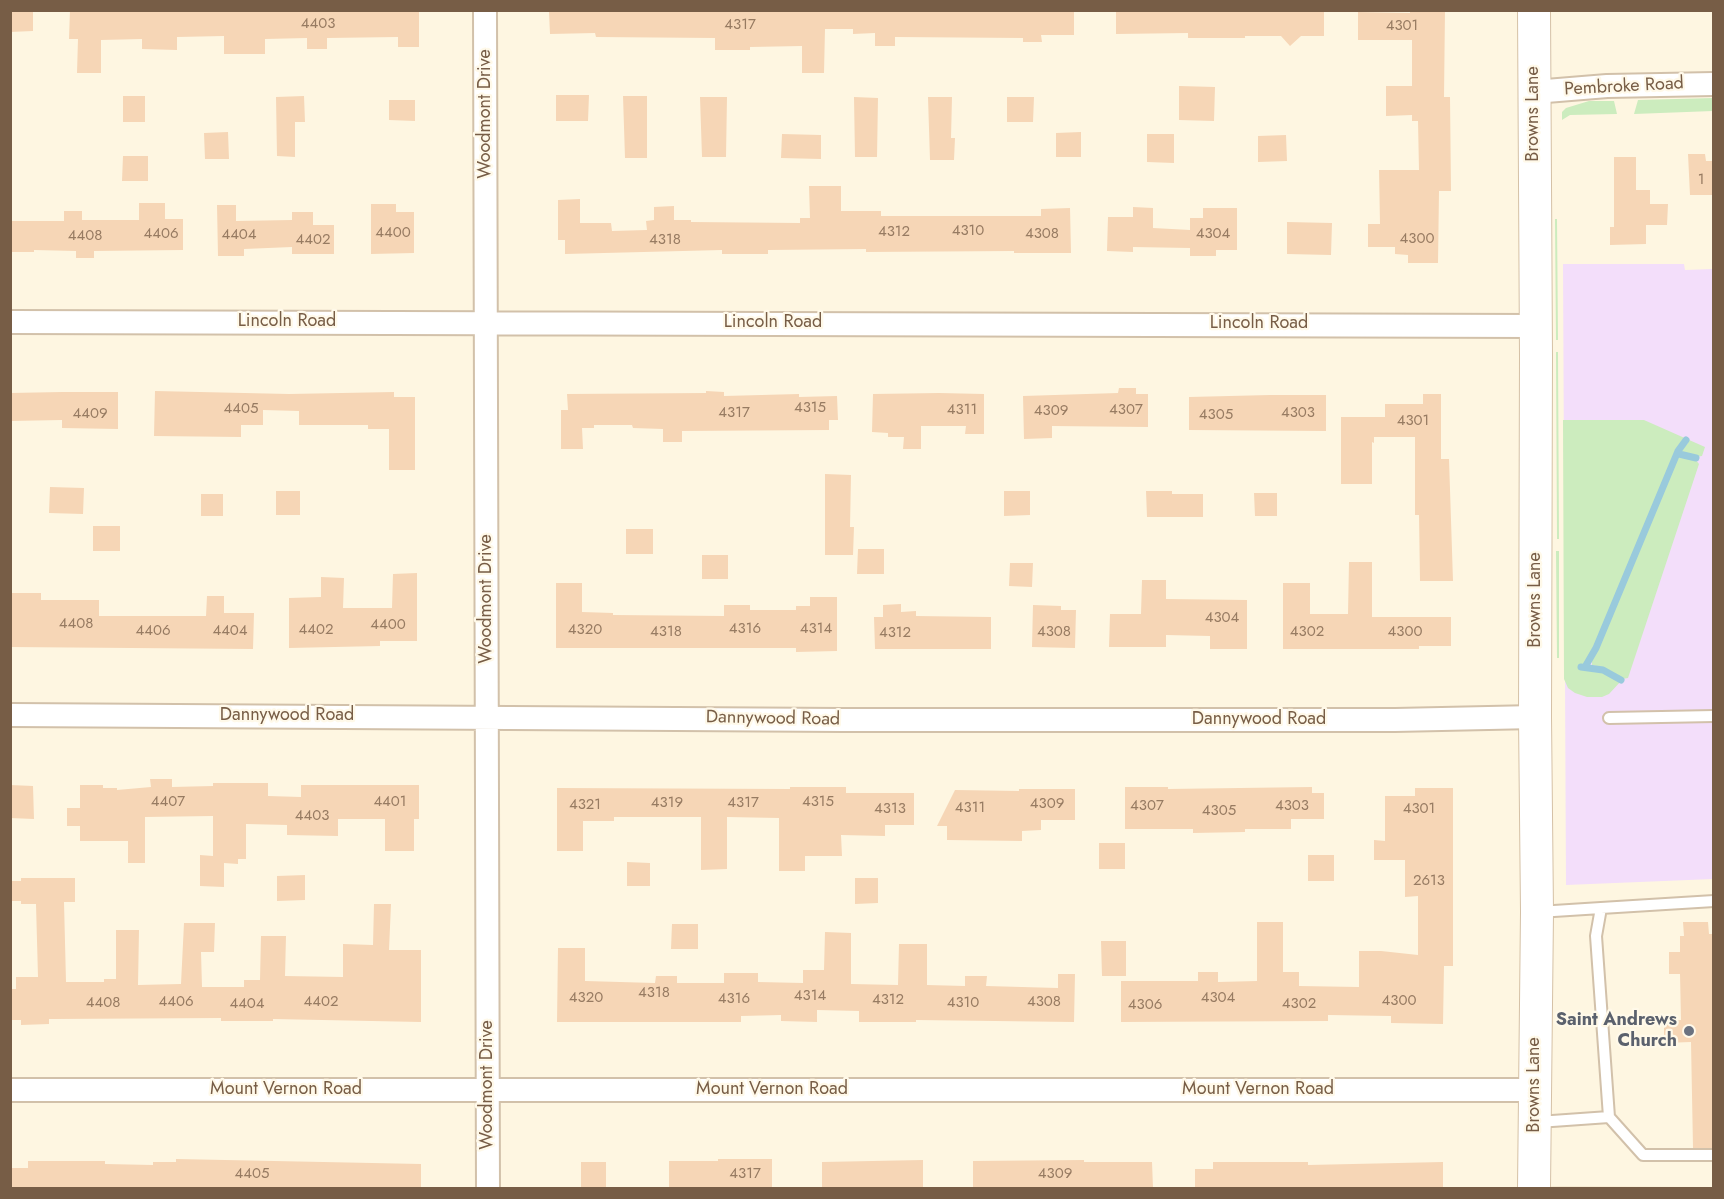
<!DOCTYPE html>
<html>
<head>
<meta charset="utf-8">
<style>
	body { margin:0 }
	#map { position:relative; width:1724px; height:1199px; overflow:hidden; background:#fef6e1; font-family:Jost,sans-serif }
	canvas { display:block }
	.frame { position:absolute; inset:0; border:12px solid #775d46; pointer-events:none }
</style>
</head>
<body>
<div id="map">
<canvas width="1724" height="1199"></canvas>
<div class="frame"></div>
</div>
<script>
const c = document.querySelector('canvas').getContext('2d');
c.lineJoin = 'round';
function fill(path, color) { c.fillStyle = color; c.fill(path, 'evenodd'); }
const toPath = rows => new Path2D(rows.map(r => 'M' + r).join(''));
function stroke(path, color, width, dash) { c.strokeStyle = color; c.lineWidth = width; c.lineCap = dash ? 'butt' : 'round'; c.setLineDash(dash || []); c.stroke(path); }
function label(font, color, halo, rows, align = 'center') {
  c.font = font + ' Jost,sans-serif'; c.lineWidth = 4.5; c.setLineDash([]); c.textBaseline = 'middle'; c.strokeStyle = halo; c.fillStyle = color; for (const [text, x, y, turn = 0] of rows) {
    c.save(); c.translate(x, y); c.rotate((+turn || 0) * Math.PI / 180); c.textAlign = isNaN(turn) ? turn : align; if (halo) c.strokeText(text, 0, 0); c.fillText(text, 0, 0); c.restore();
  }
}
fill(toPath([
	[1560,1186,1714,1187,1713,1188,1463,1188]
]), '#f6e9cf');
fill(toPath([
	[1563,264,1684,264,1685,270,1713,269,1713,879,1566,885]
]), '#f3defa');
fill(toPath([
	[1713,98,1713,111,1634,114,1638,100],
	[1589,101,1614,101,1617,114,1570,115,1562,120,1562,112,1566,108],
	[1555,219,1557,219,1558,340,1556,340],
	[1556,352,1558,352,1559,539,1557,539],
	[1563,420,1644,420,1705,447,1702,456,1695,457,1683,454,1680,451,1688,443,1686,439,1682,440,1596,642,1584,664,1580,666,1581,669,1601,671,1621,681,1609,694,1602,697,1587,697,1575,693,1568,688,1564,679],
	[1678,455,1695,459,1699,464,1629,675,1628,678,1622,679,1602,667,1592,665,1592,657,1599,645],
	[1556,551,1559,551,1559,658,1557,658]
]), '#ccecbe');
stroke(toPath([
	[1679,454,1696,458],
	[1581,667,1603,670,1621,680],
	[1585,667,1596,648,1678,451,1686,440]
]), '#99cadc', 7);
fill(toPath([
	[10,10,33,10,33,31,10,32],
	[70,10,419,10,419,47,398,47,398,37,327,38,327,49,307,49,307,38,265,39,265,54,224,54,224,36,177,37,177,50,142,49,142,39,101,40,101,73,77,73,78,39,69,39],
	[560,10,1074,10,1074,35,1041,35,1042,42,1023,42,1023,38,895,37,895,46,875,46,875,33,853,34,853,29,825,29,824,73,802,73,802,46,750,47,750,50,715,50,715,38,596,37,595,33,550,34,549,12,560,12],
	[1116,10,1324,10,1324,36,1301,36,1290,46,1281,36,1245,36,1245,38,1188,38,1188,33,1116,34],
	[1410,10,1445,10,1444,97,1450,97,1451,191,1439,191,1438,263,1408,263,1408,255,1395,254,1395,247,1368,247,1368,224,1380,224,1379,170,1419,170,1418,121,1412,121,1412,115,1386,116,1386,86,1412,86,1412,40,1358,40,1358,12,1410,13],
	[1179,86,1215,87,1214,121,1179,120],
	[556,95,589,95,588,121,556,121],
	[123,96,145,96,145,122,123,122],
	[304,96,305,122,295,122,295,157,277,156,276,97],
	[623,96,647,96,647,158,625,158],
	[700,97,727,97,726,157,702,157],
	[854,97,878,98,877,157,855,157],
	[928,97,952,97,951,138,955,138,954,160,930,160],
	[1007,97,1034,97,1033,122,1007,122],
	[389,100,415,100,415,121,389,120],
	[228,132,229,159,205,159,204,133],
	[1081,132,1081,157,1056,157,1056,133],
	[782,134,821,135,821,159,781,158],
	[1147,134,1174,134,1174,163,1147,162],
	[1286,135,1287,161,1258,162,1258,136],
	[1688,154,1705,154,1706,161,1713,161,1713,195,1690,195],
	[123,156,148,156,148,181,122,181],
	[1614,157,1636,157,1636,190,1650,190,1650,204,1668,204,1667,225,1646,225,1646,244,1610,245,1610,227,1614,227],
	[809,186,841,186,841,211,881,211,881,216,1041,216,1041,209,1070,208,1071,253,1014,253,1014,251,866,252,866,249,768,250,768,254,722,254,722,250,565,254,565,240,558,240,558,200,580,199,580,223,611,223,612,231,647,230,646,221,654,220,654,207,674,206,674,220,691,220,691,222,800,223,800,218,810,218],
	[139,203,165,203,165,219,183,219,183,250,94,251,94,258,76,258,76,251,34,250,34,252,10,252,10,221,64,221,64,211,82,211,82,220,139,220],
	[371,204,396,204,396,212,414,212,414,253,371,254],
	[217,205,236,205,236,221,292,220,292,212,313,212,313,225,334,225,334,254,292,254,292,247,244,249,244,256,218,256],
	[1133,207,1153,208,1153,228,1190,230,1190,218,1203,218,1203,208,1237,208,1237,250,1216,250,1216,256,1190,256,1190,248,1133,247,1133,252,1107,251,1108,217,1133,217],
	[1287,222,1332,223,1331,255,1287,254],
	[1119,388,1136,388,1136,394,1148,394,1148,427,1052,426,1052,438,1024,439,1023,396,1118,393],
	[155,391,289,394,394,392,394,397,415,397,415,470,389,470,389,429,368,429,368,425,299,425,299,411,263,410,263,425,241,425,241,437,154,436],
	[706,391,724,392,724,396,799,394,799,397,837,396,838,420,829,420,829,430,682,431,682,442,663,442,663,429,633,428,632,425,594,425,594,428,582,428,583,449,561,449,561,410,568,410,567,394,706,393],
	[62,392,118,392,118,429,62,428,62,420,10,421,10,393],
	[939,393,984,394,984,434,965,434,966,426,921,426,921,449,903,449,904,437,888,437,888,433,872,432,873,394],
	[1423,394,1441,394,1441,459,1449,459,1453,581,1420,581,1419,515,1415,515,1415,437,1374,437,1374,443,1372,442,1372,484,1341,484,1341,417,1385,417,1385,404,1423,404],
	[1270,395,1326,395,1326,431,1189,430,1189,397],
	[825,474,851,475,850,527,854,527,853,555,825,555],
	[50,487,84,488,83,514,49,513],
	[276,491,300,491,300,515,276,515],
	[1004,491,1030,491,1030,515,1004,516],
	[1146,491,1172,491,1172,494,1203,494,1203,517,1147,517],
	[1254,493,1277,493,1277,516,1255,516],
	[201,494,223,494,223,516,201,516],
	[93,526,120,526,120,551,93,551],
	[626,529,653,529,653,554,626,554],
	[858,549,884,549,884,574,857,574],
	[702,555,728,555,728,579,702,579],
	[1349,562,1372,562,1372,617,1451,617,1451,646,1419,646,1419,649,1283,649,1283,583,1310,583,1310,614,1348,614],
	[1010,563,1033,563,1032,587,1009,586],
	[417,573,417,641,380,641,380,646,289,648,289,598,321,597,321,577,344,578,343,608,392,608,393,574],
	[1142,580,1166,580,1166,599,1247,600,1247,649,1210,649,1210,636,1166,635,1166,647,1109,647,1110,614,1141,614],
	[556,583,582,583,582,612,613,613,613,615,724,616,724,605,750,605,750,610,796,610,796,606,810,606,810,597,837,597,837,651,796,652,796,648,556,648],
	[11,593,41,593,41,600,99,600,99,616,206,616,207,596,224,596,224,613,254,613,253,649,10,647],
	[901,604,901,612,916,611,916,616,991,617,991,649,875,649,874,617,883,617,883,605],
	[1033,605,1061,606,1061,610,1076,610,1075,648,1032,647],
	[150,779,172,779,172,787,213,786,213,783,268,783,268,796,301,797,301,785,419,785,419,819,414,819,414,851,385,851,385,819,338,819,338,836,287,835,287,825,246,824,246,859,238,859,238,864,224,863,224,887,200,886,200,855,213,856,213,816,145,817,145,863,128,863,128,841,80,841,80,826,67,826,67,808,80,808,80,785,103,785,103,788,117,788,117,790,151,787],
	[10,785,33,786,34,819,10,818],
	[790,787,846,787,846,793,914,793,914,825,885,825,885,836,841,835,842,856,805,856,805,871,779,871,779,818,727,817,727,869,701,870,701,817,614,817,614,821,583,821,583,851,557,851,557,788,790,789],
	[1125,787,1168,787,1168,789,1312,787,1312,793,1324,793,1324,819,1291,819,1291,829,1245,829,1245,832,1193,833,1193,829,1125,829],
	[1415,788,1453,788,1453,966,1444,966,1443,1024,1391,1023,1391,1016,1328,1015,1328,1021,1121,1022,1121,981,1198,981,1198,972,1218,972,1218,982,1257,981,1257,922,1283,922,1283,972,1299,972,1299,986,1359,987,1359,951,1381,951,1418,955,1418,896,1405,897,1405,860,1374,860,1374,840,1385,841,1385,796,1415,796],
	[1019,789,1075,789,1075,820,1041,820,1041,830,1022,831,1022,841,947,840,947,826,937,826,955,790,1019,791],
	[1099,843,1125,843,1125,869,1099,869],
	[1308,855,1334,855,1334,881,1308,881],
	[627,862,650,863,650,886,627,886],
	[305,875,305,900,277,901,277,876],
	[21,878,75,878,75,902,64,902,66,982,104,982,104,979,116,979,116,930,139,930,138,985,181,984,184,923,215,923,214,952,201,952,202,987,244,987,244,980,260,980,261,936,286,936,285,976,343,977,343,944,373,945,374,904,391,904,389,950,421,950,421,1022,273,1019,273,1021,221,1021,221,1018,52,1019,49,1019,49,1024,21,1025,21,1020,10,1020,10,989,16,989,16,977,38,977,36,904,21,904,21,901,10,901,10,881,21,881],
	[855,878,878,878,878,903,855,904],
	[1683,922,1708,922,1709,934,1713,934,1713,1148,1693,1148,1691,1042,1664,1043,1664,1021,1681,1020,1680,974,1669,974,1669,952,1680,952,1680,936,1684,936],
	[672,924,698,924,698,949,671,949],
	[825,932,851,933,851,984,898,985,899,944,927,944,927,985,965,986,965,976,987,976,986,986,1058,988,1058,974,1075,974,1074,1022,916,1020,916,1022,859,1022,859,1011,817,1010,817,1022,781,1021,781,1015,741,1016,741,1022,557,1022,558,948,585,948,585,981,655,983,656,976,677,976,677,983,724,983,724,973,758,973,758,982,803,983,803,970,824,970],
	[1101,941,1126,941,1126,976,1102,976],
	[176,1159,421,1164,421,1188,12,1188,12,1168,28,1168,28,1161,105,1161,105,1164,153,1165,153,1162,176,1162],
	[718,1159,772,1159,772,1188,669,1188,669,1161,718,1161],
	[923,1160,923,1188,822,1188,822,1162],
	[1084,1160,1084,1162,1152,1162,1153,1188,973,1188,973,1161],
	[581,1162,606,1162,606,1188,581,1188],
	[1213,1162,1308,1162,1308,1165,1443,1162,1443,1188,1195,1188,1195,1169,1213,1169]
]), '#f6d6b6');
const lane = toPath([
	[1609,718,1714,716],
	[1714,901,1601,908,1596,936,1609,1117,1643,1155,1714,1155],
	[1538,912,1601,908],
	[1538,1122,1609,1117]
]);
const street = toPath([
	[485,10,488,1188],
	[1534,92,1607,86,1714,84],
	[10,322,1536,326],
	[10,715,842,720,1395,720,1535,717],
	[10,1090,1534,1090]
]);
const secondary = toPath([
	[1534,1188,1537,912,1535,717,1536,356,1534,10]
]);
stroke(lane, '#d2c1aa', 14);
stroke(street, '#d2c1aa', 26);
stroke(secondary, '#d5c1a6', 34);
stroke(lane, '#fff', 10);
stroke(street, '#fff', 22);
stroke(secondary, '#fff', 32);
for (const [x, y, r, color] of [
	[1689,1031,6,"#6b7280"]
]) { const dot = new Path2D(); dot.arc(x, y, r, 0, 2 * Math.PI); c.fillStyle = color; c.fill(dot); stroke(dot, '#fff9e9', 2); }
label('15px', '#977b62', null, [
	["4403",318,24],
	["4317",740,25],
	["4301",1402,26],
	["1",1701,180],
	["4310",968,231],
	["4312",894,232],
	["4400",393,233],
	["4406",161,234],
	["4308",1042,234],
	["4304",1213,234],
	["4404",239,235],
	["4408",85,236],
	["4300",1417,239],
	["4402",313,240],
	["4318",665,240],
	["4315",810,408],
	["4405",241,409],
	["4311",962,410],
	["4307",1126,410],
	["4309",1051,411],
	["4317",734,413],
	["4303",1298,413],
	["4409",90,414],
	["4305",1216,415],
	["4301",1413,421],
	["4304",1222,618],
	["4408",76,624],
	["4400",388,625],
	["4316",745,629],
	["4314",816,629],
	["4402",316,630],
	["4320",585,630],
	["4406",153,631],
	["4404",230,631],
	["4318",666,632],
	["4308",1054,632],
	["4302",1307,632],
	["4300",1405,632],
	["4312",895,633],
	["4407",168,802],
	["4401",390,802],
	["4315",818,802],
	["4319",667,803],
	["4317",743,803],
	["4309",1047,804],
	["4321",585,805],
	["4307",1147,806],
	["4303",1292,806],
	["4311",970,808],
	["4313",890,809],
	["4301",1419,809],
	["4305",1219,811],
	["4403",312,816],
	["2613",1429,881],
	["4318",654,993],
	["4314",810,996],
	["4320",586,998],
	["4304",1218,998],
	["4316",734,999],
	["4312",888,1000],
	["4300",1399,1001],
	["4406",176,1002],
	["4402",321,1002],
	["4308",1044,1002],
	["4408",103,1003],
	["4310",963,1003],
	["4404",247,1004],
	["4302",1299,1004],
	["4306",1145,1005],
	["4405",252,1174],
	["4317",745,1174],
	["4309",1055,1174]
]);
label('18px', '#775d46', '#fff9e9', [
	["Pembroke Road",1624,87,-3],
	["Woodmont Drive",486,114,-90],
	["Browns Lane",1534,114,-90],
	["Lincoln Road",287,322],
	["Lincoln Road",773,323],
	["Lincoln Road",1259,324],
	["Woodmont Drive",487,599,-90],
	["Browns Lane",1536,600,-90],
	["Dannywood Road",287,716],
	["Dannywood Road",773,719,1],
	["Dannywood Road",1259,720],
	["Woodmont Drive",488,1085,-90],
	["Browns Lane",1535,1085,-90],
	["Mount Vernon Road",286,1090],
	["Mount Vernon Road",772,1090],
	["Mount Vernon Road",1258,1090]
]);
label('bold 18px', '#5b616d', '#fff9e9', [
	["Saint Andrews",1677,1021],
	["Church",1677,1042]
], 'right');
</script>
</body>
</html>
